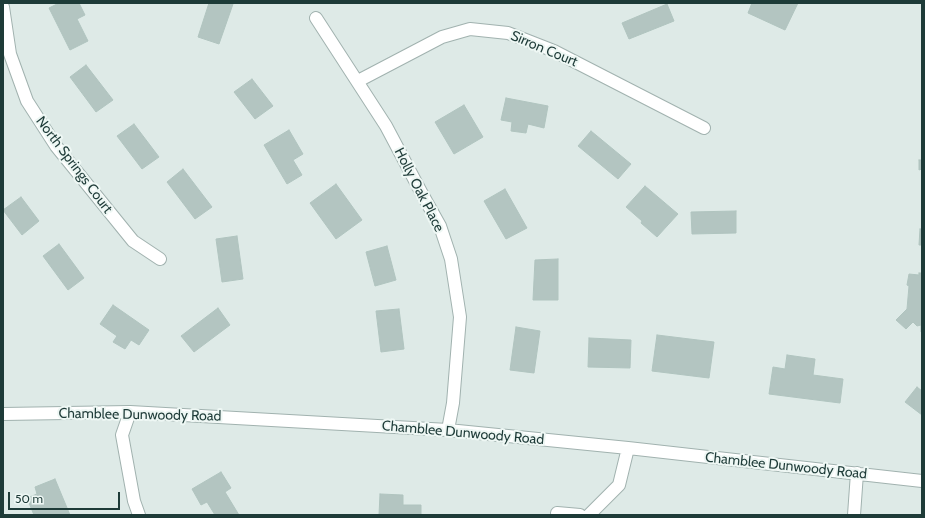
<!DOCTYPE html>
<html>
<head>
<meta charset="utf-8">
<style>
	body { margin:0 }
	#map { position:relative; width:925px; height:518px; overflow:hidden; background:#deeae7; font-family:Cabin,sans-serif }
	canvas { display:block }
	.frame { position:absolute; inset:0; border:4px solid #1e3b38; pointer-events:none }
	.scale { position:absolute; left:8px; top:492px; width:112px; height:18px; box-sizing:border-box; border:2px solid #1e3b38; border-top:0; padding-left:5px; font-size:12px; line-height:14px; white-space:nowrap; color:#1e3b38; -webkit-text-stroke:3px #eef7f4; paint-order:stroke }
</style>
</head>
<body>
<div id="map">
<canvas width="925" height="518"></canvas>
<div class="frame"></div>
<div class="scale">50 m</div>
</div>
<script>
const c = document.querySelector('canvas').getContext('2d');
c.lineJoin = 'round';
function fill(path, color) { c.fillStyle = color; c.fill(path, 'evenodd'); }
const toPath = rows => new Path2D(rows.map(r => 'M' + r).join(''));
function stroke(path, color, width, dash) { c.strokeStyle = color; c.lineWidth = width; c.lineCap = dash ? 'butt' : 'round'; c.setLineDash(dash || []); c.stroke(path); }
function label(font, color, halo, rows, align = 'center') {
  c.font = font + ' Cabin,sans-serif'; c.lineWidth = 4; c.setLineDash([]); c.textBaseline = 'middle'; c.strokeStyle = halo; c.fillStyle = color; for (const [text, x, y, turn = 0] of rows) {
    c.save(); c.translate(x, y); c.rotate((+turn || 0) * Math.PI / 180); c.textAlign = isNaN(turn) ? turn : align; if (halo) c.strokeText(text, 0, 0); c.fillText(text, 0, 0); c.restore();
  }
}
const building = toPath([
	[59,3,79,3,85,15,77,19,88,41,70,50,49,8,59,3],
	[209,3,230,3,233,4,219,44,198,37,209,3],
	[752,3,798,3,785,30,748,13,752,3],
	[667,4,674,21,629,39,622,23,667,4],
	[86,65,113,100,96,112,70,77,86,65],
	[252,79,273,106,255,119,234,92,252,79],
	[506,98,548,106,544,128,528,124,526,133,511,131,512,122,501,120,506,98],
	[464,105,483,137,454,154,435,122,464,105],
	[134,124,159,157,142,169,117,136,134,124],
	[289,130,303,154,293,160,302,175,287,184,264,145,289,130],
	[591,131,631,164,618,179,578,146,591,131],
	[919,160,922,160,922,169,919,170,919,160],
	[183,169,212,207,195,219,167,182,183,169],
	[336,184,362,220,336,239,310,203,336,184],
	[645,186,678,214,657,237,641,223,642,221,626,207,645,186],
	[505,189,527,228,506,239,484,201,505,189],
	[21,197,39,221,22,235,3,210,21,197],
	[736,211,736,233,692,234,691,212,736,211],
	[920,229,922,229,922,245,919,245,920,229],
	[237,236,243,279,222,282,216,239,237,236],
	[59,244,84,278,68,290,43,256,59,244],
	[387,246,396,280,375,286,366,252,387,246],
	[558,259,558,300,533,300,535,260,558,259],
	[919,273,922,273,922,332,921,332,921,325,917,326,913,322,906,329,896,320,907,309,909,286,907,285,909,274,919,275,919,273],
	[113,305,149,330,139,345,131,340,125,349,113,342,117,336,100,324,113,305],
	[218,308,230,325,194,352,181,336,218,308],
	[399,309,404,349,381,352,376,311,399,309],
	[516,327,540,331,534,373,510,370,516,327],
	[657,335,714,342,709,378,652,371,657,335],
	[589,338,631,340,630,368,588,367,589,338],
	[787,355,815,359,813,375,843,379,840,403,769,394,773,367,785,369,787,355],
	[917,387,922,391,922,415,905,402,917,387],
	[221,472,231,488,225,492,239,515,215,515,207,502,201,505,192,489,221,472],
	[55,479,70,515,34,515,27,498,37,494,35,487,55,479],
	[380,494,403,495,403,505,421,505,421,515,379,515,380,494]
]);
fill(building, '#b3c5c1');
stroke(building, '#b0c4bf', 1);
const minor = toPath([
	[3,7,10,54,27,101,56,146,133,241,160,259],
	[316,18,386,126,421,192,440,226,451,259,460,317,453,403,448,430],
	[358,81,442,37,470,29,508,33,554,51,704,128],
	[130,412,122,435,134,501,139,515],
	[3,414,130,412,448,430,628,448,922,481],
	[557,513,580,515],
	[589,515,619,485,628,448],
	[854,515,857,473]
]);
stroke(minor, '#a1b2af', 14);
stroke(minor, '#fff', 12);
label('14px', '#1e3b38', '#eef7f4', [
	["Sirron Court",544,49,23],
	["North Springs Court",74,165,53],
	["Holly Oak Place",419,190,63],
	["Chamblee Dunwoody Road",140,415,1],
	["Chamblee Dunwoody Road",463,433,5],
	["Chamblee Dunwoody Road",786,466,6]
]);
</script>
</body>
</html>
